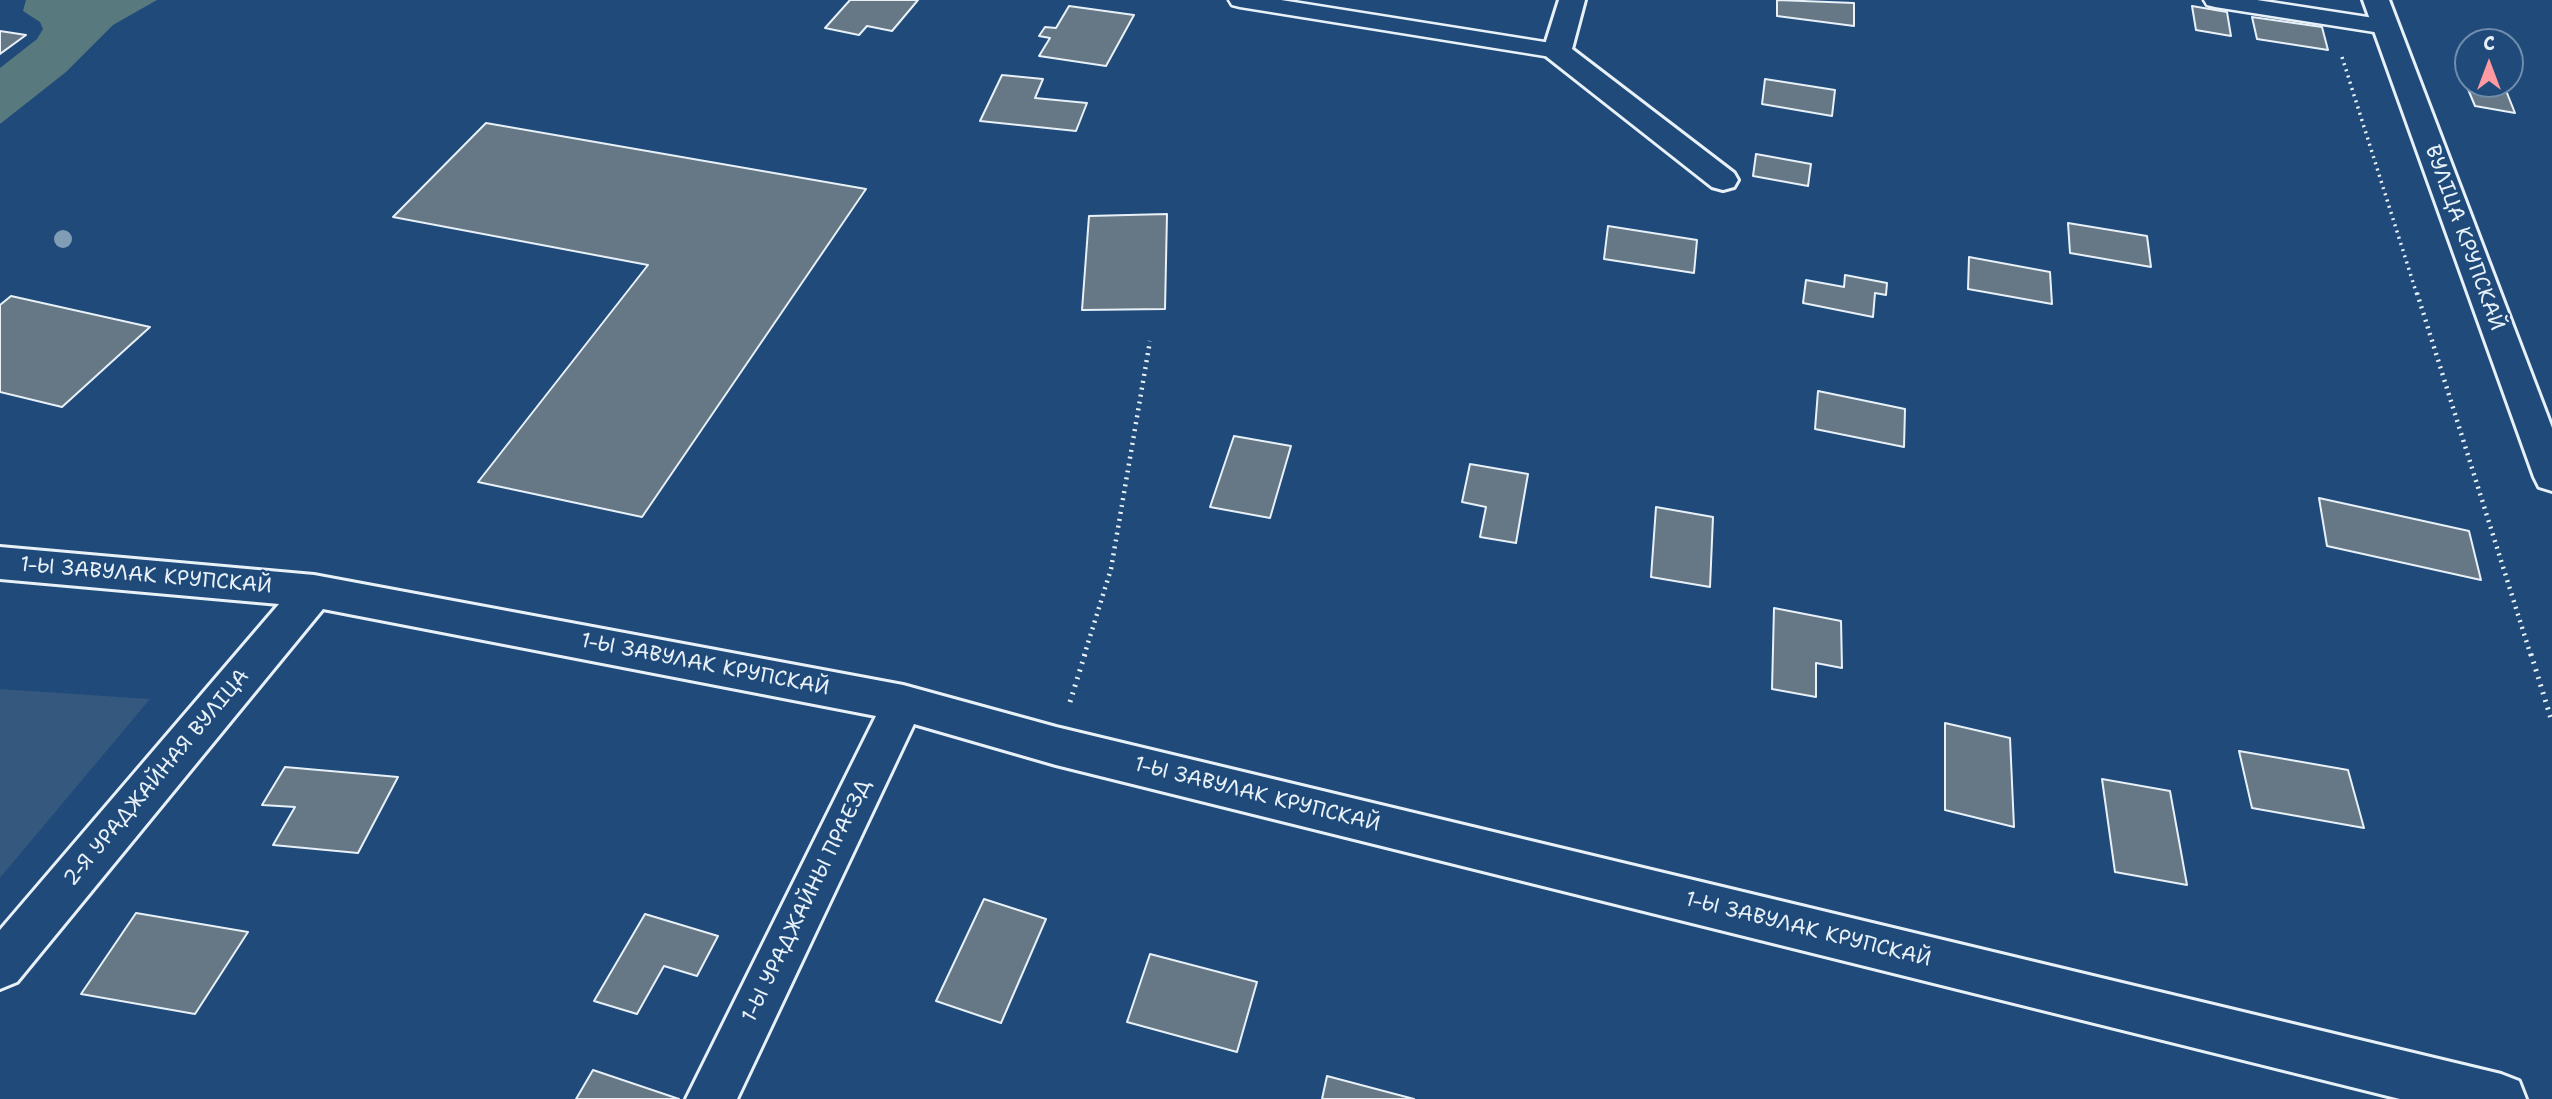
<!DOCTYPE html>
<html>
<head>
<meta charset="utf-8">
<style>
	body { margin:0 }
	#map { position:relative; width:2552px; height:1099px; overflow:hidden; background:#1f4a7a; font-family:"Shantell Sans",sans-serif }
	canvas { display:block }
	.north { position:absolute; left:2454px; top:28px; width:70px; height:70px; box-sizing:border-box; background:#1f4a7a; border:2px solid #6f8dac; border-radius:50%; rotate:0deg; font-size:19px; font-weight:700; line-height:28px; text-align:center; color:#e8f1f8 }
	.north::after { content:''; display:block; margin:auto; width:24px; height:32px; background:#ff9aa2; clip-path:polygon(50% 0,100% 100%,50% 72%,0 100%) }
</style>
</head>
<body>
<div id="map">
<canvas width="2552" height="1099"></canvas>
<div class="north">С</div>
</div>
<script>
const c = document.querySelector('canvas').getContext('2d');
c.lineJoin = 'round';
function fill(path, color) { c.fillStyle = color; c.fill(path, 'evenodd'); }
const toPath = rows => new Path2D(rows.map(r => 'M' + r).join(''));
function stroke(path, color, width, dash) { c.strokeStyle = color; c.lineWidth = width; c.lineCap = dash ? 'butt' : 'round'; c.setLineDash(dash || []); c.stroke(path); }
function label(font, color, halo, rows, align = 'center') {
  c.font = font + ' "Shantell Sans",sans-serif'; c.lineWidth = 5; c.setLineDash([]); c.textBaseline = 'middle'; c.strokeStyle = halo; c.fillStyle = color; for (const [text, x, y, turn = 0] of rows) {
    c.save(); c.translate(x, y); c.rotate((+turn || 0) * Math.PI / 180); c.textAlign = isNaN(turn) ? turn : align; if (halo) c.strokeText(text, 0, 0); c.fillText(text, 0, 0); c.restore();
  }
}
fill(toPath([
	[0,689,150,699,0,878]
]), '#34587e');
fill(toPath([
	[26,0,157,0,113,25,66,72,0,124,0,68,37,39,43,29,40,22,23,11]
]), '#58797e');
const building = toPath([
	[850,0,918,0,892,31,867,26,859,35,825,28,850,0],
	[1777,0,1854,3,1854,26,1777,16,1777,0],
	[1069,6,1134,15,1106,66,1039,56,1050,38,1039,36,1045,27,1056,28,1069,6],
	[2192,6,2227,12,2231,36,2196,30,2192,6],
	[2252,17,2322,27,2328,50,2257,39,2252,17],
	[0,31,26,35,0,54,0,31],
	[1002,75,1043,79,1035,98,1087,103,1076,131,980,121,1002,75],
	[1765,79,1835,90,1832,116,1762,104,1765,79],
	[2465,82,2505,88,2515,113,2475,106,2465,82],
	[486,123,866,189,642,517,478,482,648,265,393,217,486,123],
	[1756,154,1811,164,1808,186,1753,176,1756,154],
	[1167,214,1165,309,1082,310,1089,216,1167,214],
	[2068,223,2147,236,2151,267,2070,253,2068,223],
	[1608,226,1697,240,1694,273,1604,259,1608,226],
	[1969,257,2050,272,2052,304,1968,289,1969,257],
	[1845,275,1887,283,1886,295,1875,293,1873,317,1803,303,1806,280,1844,287,1845,275],
	[11,296,150,327,62,407,0,392,0,305,11,296],
	[1818,391,1905,409,1904,447,1815,429,1818,391],
	[1234,436,1291,446,1270,518,1210,507,1234,436],
	[1470,464,1528,474,1516,543,1480,537,1486,507,1462,502,1470,464],
	[2319,498,2469,531,2481,580,2327,546,2319,498],
	[1656,507,1713,517,1710,587,1651,577,1656,507],
	[1774,608,1841,621,1842,668,1816,663,1816,697,1772,689,1774,608],
	[1945,723,2010,738,2014,827,1945,810,1945,723],
	[2239,751,2348,770,2364,828,2252,808,2239,751],
	[285,767,398,777,358,853,273,845,295,807,262,805,285,767],
	[2102,779,2170,791,2187,885,2115,872,2102,779],
	[984,899,1046,919,1001,1023,936,1001,984,899],
	[136,913,248,932,195,1014,81,994,136,913],
	[645,914,718,936,697,976,664,966,637,1014,594,1001,645,914],
	[1150,954,1257,982,1237,1052,1127,1022,1150,954],
	[593,1070,679,1099,576,1099,593,1070],
	[1327,1076,1414,1099,1322,1099,1327,1076]
]);
fill(building, '#667786');
stroke(building, '#e8f1f8', 2);
const service = toPath([
	[1229,0,1281,0,1557,44,1565,46,1568,51,1565,56,1557,58,1240,7,1232,5,1229,0],
	[2204,0,2257,0,2387,20,2395,22,2398,27,2395,32,2387,34,2215,7,2207,5,2204,0]
]);
const minor = toPath([
	[1559,0,1585,0,1572,49,1734,173,1738,180,1734,187,1723,190,1712,187,1547,57,1543,51,1559,0],
	[0,547,314,575,903,685,1056,727,2501,1074,2519,1081,2526,1099,2400,1099,1056,765,914,724,737,1099,686,1099,876,716,323,609,17,982,0,989,0,930,279,604,0,579,0,547]
]);
const primary = toPath([
	[2363,0,2389,0,2552,428,2552,491,2539,487,2534,477,2363,0]
]);
stroke(service, '#e8f1f8', 5);
stroke(minor, '#e8f1f8', 6);
stroke(primary, '#e8f1f8', 6);
stroke(toPath([
	[2342,57,2417,295]
]), '#e8f1f8', 3.5, [2, 4.5]);
stroke(toPath([
	[2417,293,2531,656],
	[1084,656,1111,569,1150,341]
]), '#e8f1f8', 4.5, [2, 5]);
stroke(toPath([
	[2531,654,2552,722],
	[1070,702,1085,654]
]), '#e8f1f8', 5, [2, 6]);
fill(service, '#1f4a7a');
fill(minor, '#1f4a7a');
fill(primary, '#1f4a7a');
c.fillStyle = '#819cb5';
for (const [x, y] of [
	[63,239]
]) { c.beginPath(); c.arc(x, y, 9, 0, 2 * Math.PI); c.fill(); }
label('21px', '#e8f1f8', '#1f4a7a', [
	["ВУЛІЦА КРУПСКАЙ",2464,238,70],
	["1-Ы ЗАВУЛАК КРУПСКАЙ",146,576,5],
	["1-Ы ЗАВУЛАК КРУПСКАЙ",705,665,11],
	["2-Я УРАДЖАЙНАЯ ВУЛІЦА",157,778,-50],
	["1-Ы ЗАВУЛАК КРУПСКАЙ",1257,795,14],
	["1-Ы УРАДЖАЙНЫ ПРАЕЗД",807,901,-64],
	["1-Ы ЗАВУЛАК КРУПСКАЙ",1808,930,14]
]);
</script>
</body>
</html>
